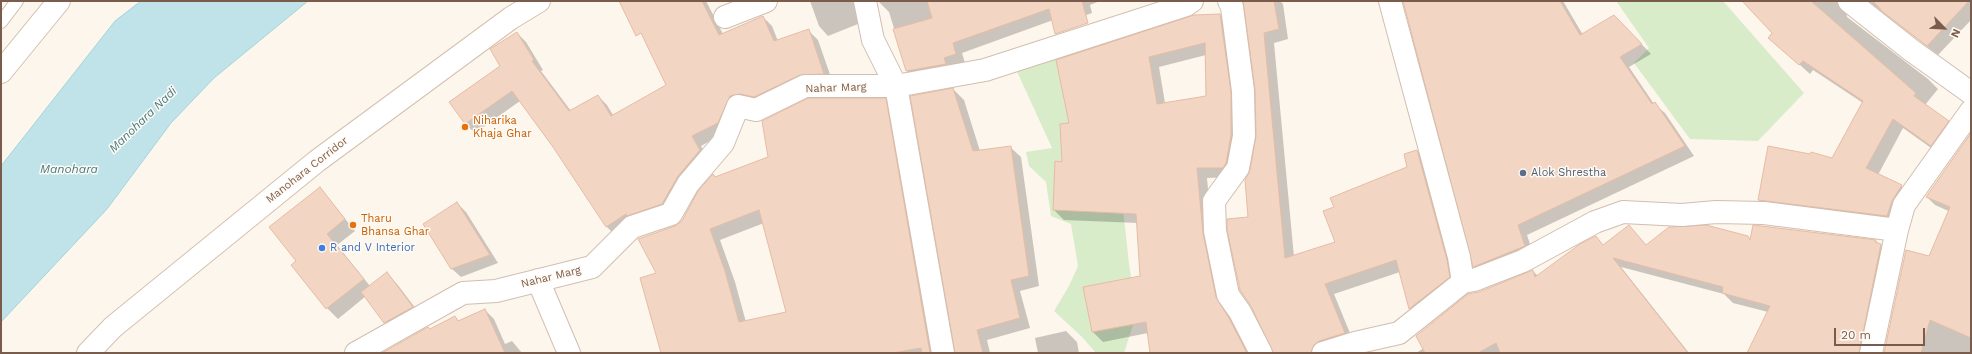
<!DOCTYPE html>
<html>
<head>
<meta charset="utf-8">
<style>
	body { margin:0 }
	#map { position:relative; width:1972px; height:354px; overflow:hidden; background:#fdf6ec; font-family:"Work Sans",sans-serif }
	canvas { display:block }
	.frame { position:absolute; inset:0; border:2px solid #7a5c4d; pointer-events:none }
	.north { position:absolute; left:1924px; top:8px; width:40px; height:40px; -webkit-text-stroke:3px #fffaf3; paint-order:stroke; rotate:114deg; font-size:11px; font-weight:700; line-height:16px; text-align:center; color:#7a5c4d }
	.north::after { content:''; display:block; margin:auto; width:14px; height:18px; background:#7a5c4d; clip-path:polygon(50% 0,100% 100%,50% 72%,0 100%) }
	.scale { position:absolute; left:1834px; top:328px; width:91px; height:18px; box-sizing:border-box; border:2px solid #7a5c4d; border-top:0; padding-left:5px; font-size:12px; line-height:14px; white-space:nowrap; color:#7a5c4d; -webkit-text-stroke:3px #fffaf3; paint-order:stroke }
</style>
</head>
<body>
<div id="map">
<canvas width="1972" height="354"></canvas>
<div class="frame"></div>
<div class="north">N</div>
<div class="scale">20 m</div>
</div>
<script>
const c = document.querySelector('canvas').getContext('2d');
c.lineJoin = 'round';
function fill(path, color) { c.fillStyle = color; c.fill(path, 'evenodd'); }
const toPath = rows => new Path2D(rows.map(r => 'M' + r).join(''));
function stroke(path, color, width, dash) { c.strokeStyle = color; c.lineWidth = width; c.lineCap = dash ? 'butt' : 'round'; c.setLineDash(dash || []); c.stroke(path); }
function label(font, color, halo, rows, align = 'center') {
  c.font = font + ' "Work Sans",sans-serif'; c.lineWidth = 3; c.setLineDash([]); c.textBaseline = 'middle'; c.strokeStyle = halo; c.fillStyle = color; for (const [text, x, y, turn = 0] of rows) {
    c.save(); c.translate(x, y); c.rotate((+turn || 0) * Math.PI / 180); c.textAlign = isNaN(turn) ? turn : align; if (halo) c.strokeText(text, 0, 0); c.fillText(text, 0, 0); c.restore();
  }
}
fill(toPath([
	[1616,1,1723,1,1804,93,1758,141,1690,139,1634,63,1649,48],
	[1105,39,1122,167,1121,190,1129,264,1137,313,1124,353,1096,353,1082,337,1054,311,1069,286,1078,266,1071,224,1051,216,1046,182,1029,166,1026,152,1052,148,1014,65]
]), '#d8ecc9');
const water = toPath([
	[141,1,308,1,214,78,171,123,107,209,1,322,1,166,115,21,141,1]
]);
fill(water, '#bfe3e8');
stroke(water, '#a5d3da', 1);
fill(toPath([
	[660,1,706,1,723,34,763,17,772,26,778,41,808,30,818,40,833,83,750,103,727,132,701,146,709,160,672,213,616,236,607,227,554,147,520,101,475,133,465,124,501,66,517,33,526,42,543,70,541,71,571,111,598,96,607,105,613,115,668,85],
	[810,1,866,1,863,22,828,36,819,26],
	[878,1,1100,1,1090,5,1092,13,1061,24,1056,19,962,53,965,63,916,80,907,71,889,12],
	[1244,1,1280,1,1283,4,1288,39,1274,43,1294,257,1337,242,1335,208,1408,168,1417,151,1427,161,1457,271,1420,319,1410,309,1400,272,1334,294,1354,343,1326,353,1274,353,1249,218,1251,171,1257,136,1256,89],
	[1404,1,1563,1,1583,35,1624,26,1651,54,1629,67,1654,104,1665,113,1694,156,1527,235,1534,256,1484,276,1474,266],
	[1743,1,1852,1,1846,9,1847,17,1928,79,1938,89,1925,105,1948,121,1958,131,1941,155,1903,128,1878,175,1901,186,1911,196,1897,226,1769,210,1759,200,1833,159,1863,103,1813,70,1810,74,1780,47,1773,33],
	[1868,1,1971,1,1971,20,1938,55],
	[1220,15,1230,26,1240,103,1233,177,1207,178,1213,244,1239,330,1252,353,1151,353,1148,333,1103,342,1093,332,1141,277,1138,223,1064,220,1054,210,1070,124,1057,61],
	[1206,55,1207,97,1165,103,1159,67],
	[953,89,964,100,980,151,1010,147,1021,157,1039,286,1020,291,1030,328,987,340,990,353,956,353],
	[885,100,896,110,938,353,683,353,657,274,675,227,682,221,716,178,769,157],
	[764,223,787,313,746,322,735,282,720,240],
	[1971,133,1971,221,1935,205,1927,197],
	[320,188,355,231,337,245,370,286,387,274,397,284,423,318,396,333,385,322,366,296,338,319,327,308,297,261],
	[457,203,466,212,498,263,461,277,452,269],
	[1629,226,1647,246,1751,241,1754,226,1876,241,1891,255,1870,353,1748,353,1768,312,1733,303,1724,294,1621,267,1689,353,1416,353,1424,348,1479,293,1533,271,1538,276,1595,237,1604,246],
	[1971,229,1971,353,1885,353,1930,258],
	[485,310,494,319,505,344,512,341,522,353,397,353,430,330,455,317,459,321],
	[1066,331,1077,342,1079,353,1038,353,1035,338]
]), '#0003');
const building = toPath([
	[619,1,702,1,719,35,763,16,774,41,809,29,824,74,800,75,754,97,740,94,730,96,718,123,692,136,700,150,678,176,662,204,627,216,626,214,606,227,553,147,512,91,465,124,449,102,500,66,490,49,517,32,534,60,532,61,569,111,598,95,611,116,666,85,641,33,636,36,619,1],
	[927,1,1082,1,1088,23,1055,34,1049,9,953,43,956,54,944,58,946,64,906,71,893,29,932,18,927,1],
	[1243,1,1274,1,1279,29,1264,33,1285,258,1335,242,1323,211,1334,207,1330,198,1407,167,1404,154,1417,150,1447,260,1450,277,1409,309,1396,260,1325,284,1345,333,1319,341,1314,345,1311,353,1273,353,1251,306,1240,290,1227,230,1227,219,1248,217,1245,180,1250,170,1256,136,1255,89,1243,1],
	[1403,1,1560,1,1580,35,1614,15,1642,44,1620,57,1652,104,1655,102,1685,146,1518,225,1525,246,1473,267,1403,1],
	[1742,1,1811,1,1916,93,1914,96,1949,121,1931,146,1893,119,1866,168,1902,185,1892,201,1887,216,1758,200,1768,146,1810,154,1811,152,1832,158,1863,101,1803,61,1799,65,1768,38,1772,33,1742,1],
	[1873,1,1969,1,1927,46,1883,12,1873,1],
	[1220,14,1231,92,1231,135,1226,163,1223,168,1197,168,1203,233,1216,297,1229,318,1247,353,1150,353,1146,322,1092,332,1083,287,1140,276,1136,214,1053,210,1055,161,1062,162,1060,124,1069,123,1056,60,1194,15,1220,14],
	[1205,43,1206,96,1157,104,1149,57,1205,43],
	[953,88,973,151,1011,146,1029,276,1011,280,1020,318,977,330,983,353,955,353,910,96,953,88],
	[808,98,886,98,930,353,922,353,921,348,893,353,661,353,640,278,656,273,638,239,675,226,682,221,698,191,713,174,715,177,768,157,762,121,808,98],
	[759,210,786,312,739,322,725,271,710,229,759,210],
	[1971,133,1971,338,1930,320,1921,353,1884,353,1906,250,1929,256,1950,207,1926,197,1971,133],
	[320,187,345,219,327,234,364,279,326,309,291,265,296,261,269,227,320,187],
	[457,202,490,255,451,269,423,224,457,202],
	[1629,225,1646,245,1669,227,1706,225,1748,236,1750,240,1753,225,1876,240,1875,242,1881,244,1859,353,1747,353,1770,306,1722,293,1723,287,1613,258,1688,353,1500,353,1496,343,1478,353,1425,353,1416,336,1468,294,1479,292,1533,270,1535,277,1580,244,1596,236,1603,245,1629,225],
	[387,272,413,307,384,323,361,292,387,272],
	[485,309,505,353,382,353,428,327,430,329,455,316,458,321,485,309]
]);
fill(building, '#f3d5c3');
stroke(building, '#e6bba3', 1);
const lane = toPath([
	[1,22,17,1]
]);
const street = toPath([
	[865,1,873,40,896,86,943,353],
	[1229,1,1232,7,1243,91,1244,136,1238,168,1214,201,1215,231,1228,295,1240,312,1261,353],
	[1390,1,1459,257,1463,282],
	[1849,1,1911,50,1971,93],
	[725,17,766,1],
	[538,280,569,353],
	[356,353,463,293,496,291,592,267,632,227,671,214,688,184,723,143,738,106,756,110,805,86,896,86,985,70,1186,5,1192,1],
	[1323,353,1355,343,1399,333,1463,282,1474,280,1523,261,1595,222,1623,212,1682,215,1716,212,1764,213,1897,230],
	[1871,353,1897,230,1904,205,1971,111]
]);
const secondary = toPath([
	[1,72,59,1],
	[88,353,113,327,317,161,511,18,539,1]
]);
stroke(lane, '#d1beb0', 14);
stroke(street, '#d1beb0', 24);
stroke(secondary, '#d6c0b0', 24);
stroke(lane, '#fff', 12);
stroke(street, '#fff', 22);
stroke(secondary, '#fff', 22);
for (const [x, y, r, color] of [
	[465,127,4,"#e8710a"],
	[1523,173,4,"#5c6f8a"],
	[353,225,4,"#e8710a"],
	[322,248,4,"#3f7fe0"]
]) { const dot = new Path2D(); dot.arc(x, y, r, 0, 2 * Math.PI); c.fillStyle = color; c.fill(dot); stroke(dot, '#fffaf3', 1.5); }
label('11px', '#7a5c4d', '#fffaf3', [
	["Nahar Marg",836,88,-2],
	["Manohara Corridor",307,170,-38],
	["Nahar Marg",551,277,-14]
]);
label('11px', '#c56008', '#fffaf3', [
	["Niharika",473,121],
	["Khaja Ghar",473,134],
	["Tharu",361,219],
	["Bhansa Ghar",361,232]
], 'left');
label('11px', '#4e5e75', '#fffaf3', [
	["Alok Shrestha",1531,173]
], 'left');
label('11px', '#366cbe', '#fffaf3', [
	["R and V Interior",330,248]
], 'left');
label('italic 12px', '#437c86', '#fffaf3', [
	["Manohara Nadi",143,120,-44],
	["Manohara",69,169]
]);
</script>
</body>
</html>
